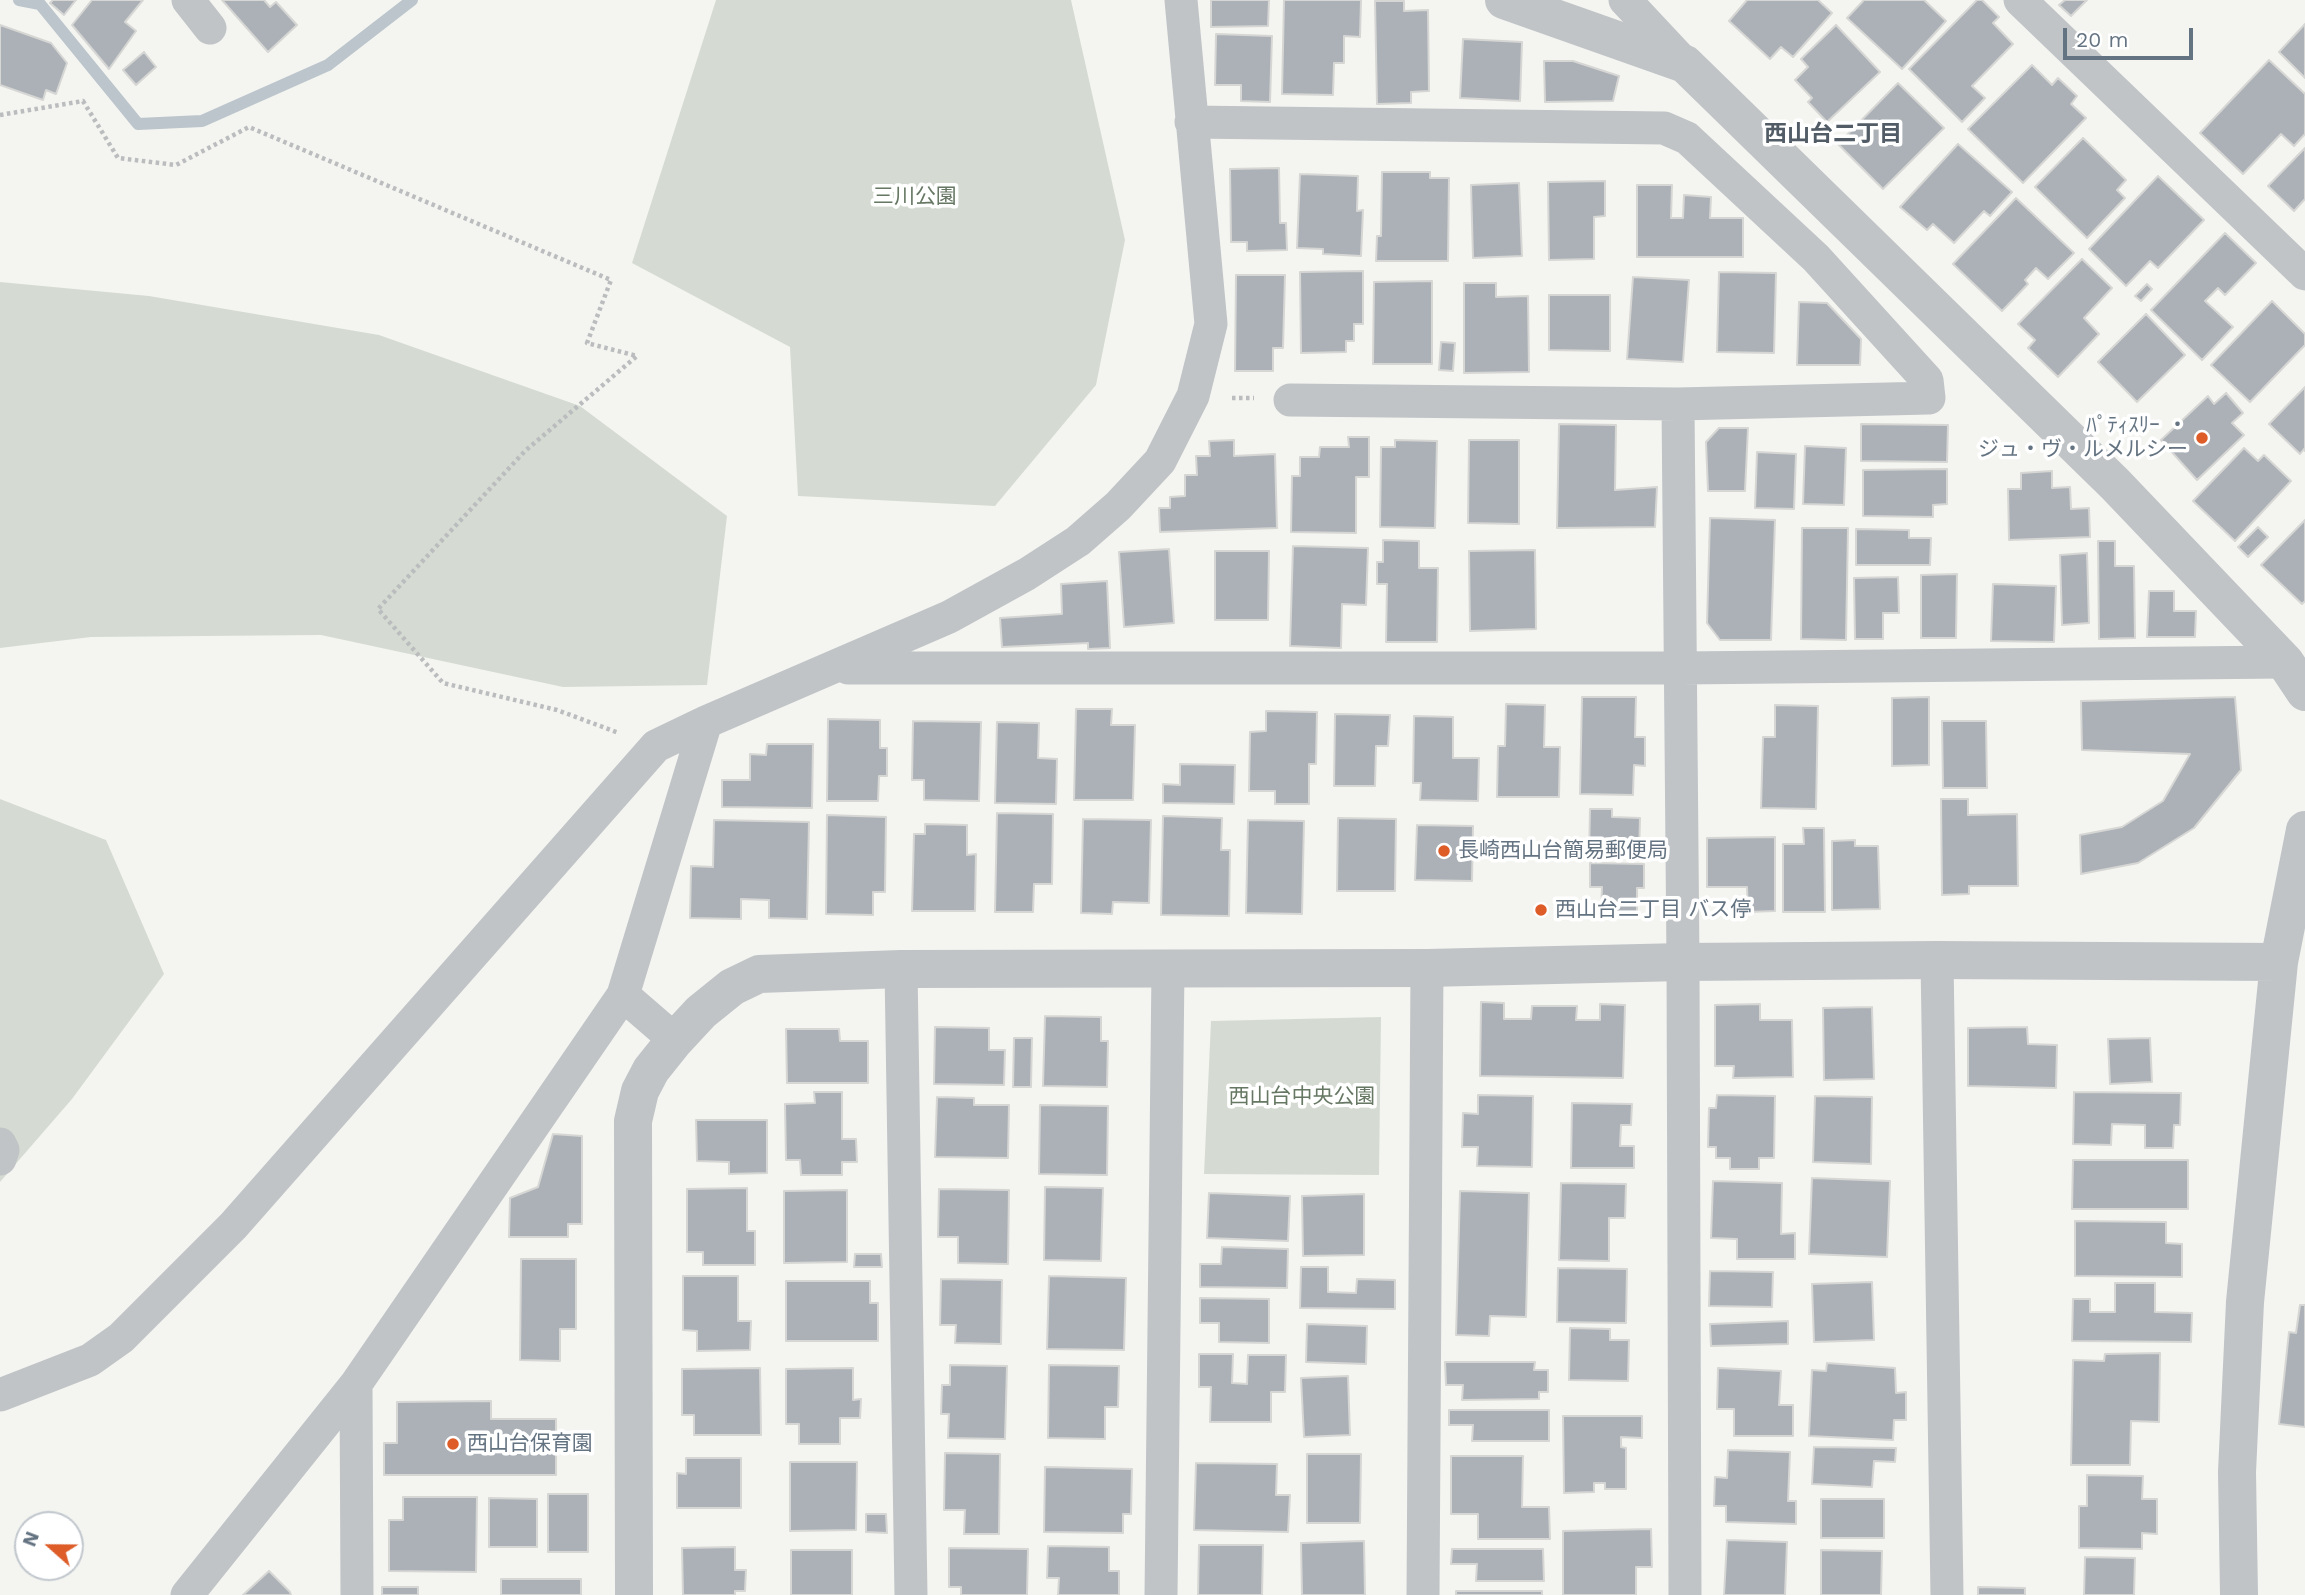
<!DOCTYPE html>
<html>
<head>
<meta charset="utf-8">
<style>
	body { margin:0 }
	#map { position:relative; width:2305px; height:1595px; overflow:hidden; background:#f4f5f1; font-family:"Work Sans",sans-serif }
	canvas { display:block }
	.north { position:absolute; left:14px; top:1511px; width:70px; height:70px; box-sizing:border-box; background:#fff; border:2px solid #c1c7cd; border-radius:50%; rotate:291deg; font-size:19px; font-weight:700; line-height:28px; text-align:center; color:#647381 }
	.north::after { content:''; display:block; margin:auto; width:24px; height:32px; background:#dd5c28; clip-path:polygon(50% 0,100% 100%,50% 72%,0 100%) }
	.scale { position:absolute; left:2063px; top:28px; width:130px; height:32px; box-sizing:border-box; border:4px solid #647381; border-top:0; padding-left:9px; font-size:21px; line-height:24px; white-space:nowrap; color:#647381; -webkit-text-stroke:5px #fff; paint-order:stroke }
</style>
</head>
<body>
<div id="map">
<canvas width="2305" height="1595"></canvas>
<div class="north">N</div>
<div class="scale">20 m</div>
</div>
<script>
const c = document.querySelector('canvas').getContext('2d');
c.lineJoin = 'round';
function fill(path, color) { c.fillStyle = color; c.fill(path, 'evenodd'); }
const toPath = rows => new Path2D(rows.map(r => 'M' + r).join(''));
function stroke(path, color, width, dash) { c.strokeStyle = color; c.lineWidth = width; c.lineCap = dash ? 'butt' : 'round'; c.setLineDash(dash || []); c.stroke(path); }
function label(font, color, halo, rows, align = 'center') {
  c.font = font + ' "Work Sans","Noto Sans JP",sans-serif'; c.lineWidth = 7; c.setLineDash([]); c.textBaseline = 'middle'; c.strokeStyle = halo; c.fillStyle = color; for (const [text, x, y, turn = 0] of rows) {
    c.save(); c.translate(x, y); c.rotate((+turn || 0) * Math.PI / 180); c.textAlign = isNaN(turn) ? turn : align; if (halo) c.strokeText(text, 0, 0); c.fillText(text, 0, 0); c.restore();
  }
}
fill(toPath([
	[716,0,1071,0,1125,240,1096,385,995,506,798,496,790,347,632,263],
	[0,282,149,296,379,335,580,406,727,516,707,685,563,687,321,635,91,637,0,648],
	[0,799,106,840,164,974,72,1099,0,1182],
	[1381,1017,1379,1175,1204,1174,1211,1021]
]), '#d5dbd2');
stroke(toPath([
	[19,0,40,4,138,124,202,121,328,65,412,0]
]), '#bbc5cb', 12);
const building = toPath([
	[53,0,76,0,64,15,50,3,53,0],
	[92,0,143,0,125,22,136,31,109,69,72,25,92,0],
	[222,0,264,0,270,7,276,2,297,25,268,52,222,0],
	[1211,0,1269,0,1268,26,1211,27,1211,0],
	[1284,0,1361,0,1360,37,1344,36,1344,63,1334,63,1333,95,1282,94,1284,0],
	[1747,0,1818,0,1832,13,1793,57,1781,47,1770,59,1729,21,1747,0],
	[1864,0,1924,0,1946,21,1902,69,1847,18,1864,0],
	[1977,0,1982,0,1999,17,1993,23,2013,44,1972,86,1985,98,1962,122,1909,69,1977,0],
	[2065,0,2087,0,2071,16,2059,5,2065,0],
	[1375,1,1404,1,1404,11,1428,10,1429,91,1411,92,1411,103,1377,104,1375,1],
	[2305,24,2305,78,2279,52,2305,24],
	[0,25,51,43,67,63,56,94,46,90,43,100,0,85,0,25],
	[1836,25,1880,72,1827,122,1808,102,1812,98,1795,80,1808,67,1801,59,1836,25],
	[1216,34,1272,36,1270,102,1241,101,1241,85,1215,85,1216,34],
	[1463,39,1522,42,1520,101,1460,98,1463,39],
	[144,52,156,67,136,85,123,70,144,52],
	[2269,60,2305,94,2305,134,2294,146,2281,134,2243,174,2200,133,2269,60],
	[1544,61,1573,61,1619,76,1613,101,1545,102,1544,61],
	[2032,65,2052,85,2058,78,2077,96,2071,104,2086,118,2023,183,1968,129,2032,65],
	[1898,83,1944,128,1883,189,1838,144,1898,83],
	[2083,138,2126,180,2117,190,2125,198,2087,238,2035,187,2083,138],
	[1958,144,2012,192,1990,216,1984,211,1954,243,1933,224,1927,230,1900,207,1958,144],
	[2305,148,2305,199,2294,211,2268,186,2305,148],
	[1279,168,1280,223,1286,223,1287,250,1247,251,1247,242,1231,242,1230,169,1279,168],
	[1382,172,1430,172,1430,178,1449,178,1448,261,1376,261,1377,236,1381,236,1382,172],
	[1300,174,1358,176,1357,211,1363,210,1361,256,1323,254,1323,249,1297,248,1300,174],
	[2158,176,2204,220,2158,268,2150,261,2126,286,2089,249,2158,176],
	[1605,181,1605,216,1594,217,1594,259,1549,260,1548,182,1605,181],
	[1519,183,1522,256,1473,258,1471,185,1519,183],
	[1637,185,1672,185,1671,218,1683,218,1684,195,1711,197,1710,218,1743,218,1743,257,1637,257,1637,185],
	[2016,198,2074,253,2048,279,2036,268,2025,280,2028,284,2002,311,1953,264,2016,198],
	[2225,233,2256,263,2225,295,2218,288,2205,301,2233,327,2202,360,2151,310,2225,233],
	[2082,259,2112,288,2084,318,2099,334,2058,377,2028,348,2035,340,2018,324,2082,259],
	[1363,271,1363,324,1354,324,1354,341,1346,341,1346,352,1301,353,1300,272,1363,271],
	[1719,272,1776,273,1774,353,1717,352,1719,272],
	[1236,275,1285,275,1283,348,1273,348,1273,371,1235,371,1236,275],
	[1633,277,1689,280,1683,362,1627,359,1633,277],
	[1432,281,1432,364,1373,364,1374,282,1432,281],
	[1464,283,1496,283,1496,297,1528,296,1529,372,1464,373,1464,283],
	[2147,284,2152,289,2141,301,2135,296,2147,284],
	[1549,295,1610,295,1610,351,1549,350,1549,295],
	[2272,301,2305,334,2305,345,2250,402,2211,365,2272,301],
	[1799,302,1827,303,1861,339,1860,365,1797,365,1799,302],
	[2146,314,2185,355,2137,402,2098,362,2146,314],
	[1441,342,1455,343,1453,371,1439,370,1441,342],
	[2305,387,2305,451,2304,449,2300,454,2269,424,2305,387],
	[2226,393,2243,413,2232,423,2244,435,2197,480,2161,440,2208,396,2214,404,2226,393],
	[1559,424,1616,425,1615,490,1657,487,1655,527,1557,528,1559,424],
	[1861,424,1948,425,1947,462,1861,461,1861,424],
	[1719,428,1748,428,1745,491,1708,491,1706,442,1719,428],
	[1348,437,1369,437,1369,477,1356,477,1356,533,1291,532,1292,476,1300,476,1300,457,1319,457,1320,447,1349,447,1348,437],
	[1234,440,1234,456,1275,454,1277,528,1160,532,1159,508,1170,508,1170,497,1185,496,1185,475,1197,475,1196,456,1210,456,1209,441,1234,440],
	[1395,440,1437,441,1435,528,1380,527,1381,447,1395,447,1395,440],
	[1469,440,1519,440,1519,524,1468,523,1469,440],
	[1805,446,1846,448,1844,505,1803,504,1805,446],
	[2244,448,2258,461,2264,455,2291,481,2235,541,2193,501,2244,448],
	[1757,452,1796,454,1794,509,1755,508,1757,452],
	[1947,469,1947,504,1933,505,1933,517,1863,516,1863,470,1947,469],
	[2052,471,2052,488,2070,487,2071,509,2089,508,2090,537,2009,540,2008,489,2021,489,2021,473,2052,471],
	[1710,518,1775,520,1771,640,1720,640,1707,623,1710,518],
	[2305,520,2305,601,2302,604,2261,565,2305,520],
	[2258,527,2268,537,2248,557,2238,547,2258,527],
	[1802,528,1848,528,1846,640,1801,639,1802,528],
	[1856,529,1909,530,1909,538,1931,538,1930,565,1856,565,1856,529],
	[1383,540,1419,541,1419,568,1438,568,1437,642,1386,642,1387,584,1377,584,1377,562,1383,562,1383,540],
	[2098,541,2115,541,2115,566,2134,566,2135,638,2099,639,2098,541],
	[1293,546,1368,548,1366,605,1342,604,1341,648,1290,646,1293,546],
	[1169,549,1174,623,1124,627,1119,552,1169,549],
	[1535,550,1536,629,1470,631,1469,551,1535,550],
	[1215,551,1269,551,1268,620,1215,620,1215,551],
	[2087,553,2089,623,2062,625,2060,555,2087,553],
	[1957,574,1956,638,1921,638,1921,575,1957,574],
	[1898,577,1899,613,1883,613,1883,639,1855,639,1854,578,1898,577],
	[1107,581,1110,648,1088,649,1088,643,1002,647,1000,618,1062,614,1061,584,1107,581],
	[1993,584,2056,586,2054,642,1991,641,1993,584],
	[2149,591,2174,591,2174,611,2196,611,2195,637,2147,637,2149,591],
	[1582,697,1636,697,1635,737,1645,737,1645,766,1634,765,1633,795,1580,794,1582,697],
	[1929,697,1929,765,1892,766,1892,698,1929,697],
	[2235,697,2241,770,2194,828,2138,863,2081,874,2080,835,2122,827,2163,801,2190,754,2082,750,2081,701,2235,697],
	[1506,704,1545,705,1544,747,1560,747,1559,797,1497,797,1498,746,1505,746,1506,704],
	[1775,705,1818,706,1816,809,1761,808,1763,737,1775,737,1775,705],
	[1076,709,1112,709,1111,725,1135,725,1133,800,1074,800,1076,709],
	[1266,711,1317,712,1316,764,1309,764,1309,804,1275,804,1275,791,1249,791,1250,732,1266,731,1266,711],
	[1335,714,1390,715,1388,746,1376,746,1375,786,1334,786,1335,714],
	[1414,716,1453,717,1453,758,1479,758,1478,801,1420,800,1421,783,1413,783,1414,716],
	[828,719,880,720,880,748,887,748,887,776,879,776,878,801,827,801,828,719],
	[913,721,981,722,979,801,924,800,924,780,912,780,913,721],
	[1942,721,1986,721,1987,788,1943,788,1942,721],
	[997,722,1039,723,1038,758,1057,759,1056,804,995,803,997,722],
	[767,744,813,744,812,808,722,807,722,780,750,780,750,754,766,755,767,744],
	[1180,764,1235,765,1234,804,1163,803,1163,784,1180,785,1180,764],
	[1941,799,1968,799,1968,815,2017,814,2018,886,1969,886,1969,894,1942,895,1941,799],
	[1590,809,1612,809,1612,817,1640,818,1639,857,1589,857,1590,809],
	[997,813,1053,814,1052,884,1034,884,1033,912,995,912,997,813],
	[827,815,886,817,885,892,873,892,873,915,826,914,827,815],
	[1163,816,1222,818,1221,850,1230,850,1229,916,1161,915,1163,816],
	[1338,818,1396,819,1395,891,1337,891,1338,818],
	[1083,819,1151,820,1149,903,1113,902,1112,914,1081,913,1083,819],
	[714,820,809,822,807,919,769,918,769,900,741,899,741,919,690,918,691,866,713,867,714,820],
	[1248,820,1304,821,1302,914,1246,913,1248,820],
	[925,824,967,825,967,855,976,854,975,911,912,911,914,834,925,834,925,824],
	[1417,825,1473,826,1472,881,1415,880,1417,825],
	[1803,828,1824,828,1825,912,1783,912,1783,844,1804,844,1803,828],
	[1775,837,1775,911,1748,912,1747,887,1707,887,1707,838,1775,837],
	[1855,840,1855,846,1878,846,1880,909,1832,910,1832,841,1855,840],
	[1590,863,1644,864,1644,888,1637,888,1637,913,1601,912,1602,887,1590,887,1590,863],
	[1481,1002,1504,1003,1504,1019,1531,1019,1532,1006,1577,1006,1576,1020,1600,1020,1600,1004,1625,1005,1623,1078,1480,1076,1481,1002],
	[1760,1004,1760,1020,1792,1020,1793,1077,1733,1078,1734,1066,1715,1066,1715,1005,1760,1004],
	[1872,1007,1874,1079,1824,1080,1823,1008,1872,1007],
	[1045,1016,1101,1017,1101,1041,1108,1041,1107,1087,1043,1086,1045,1016],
	[935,1027,989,1028,989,1050,1005,1050,1004,1085,934,1084,935,1027],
	[2027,1027,2028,1044,2057,1045,2056,1088,1968,1086,1968,1028,2027,1027],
	[786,1029,839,1029,840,1041,868,1041,868,1083,787,1083,786,1029],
	[1014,1038,1032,1038,1031,1087,1013,1087,1014,1038],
	[2150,1038,2152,1082,2110,1084,2108,1039,2150,1038],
	[814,1092,842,1092,842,1139,856,1139,857,1162,842,1162,842,1175,801,1175,800,1160,786,1160,785,1104,815,1103,814,1092],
	[2074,1092,2181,1093,2180,1125,2174,1125,2173,1148,2145,1148,2145,1125,2112,1124,2111,1145,2073,1144,2074,1092],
	[1478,1095,1533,1096,1532,1167,1477,1166,1478,1147,1462,1147,1463,1113,1478,1114,1478,1095],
	[1717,1095,1775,1096,1774,1158,1759,1158,1759,1169,1730,1169,1730,1158,1716,1158,1716,1147,1708,1147,1709,1108,1716,1108,1717,1095],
	[1815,1096,1872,1097,1871,1164,1813,1162,1815,1096],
	[937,1097,974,1098,974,1105,1009,1105,1008,1158,935,1157,937,1097],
	[1572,1103,1632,1104,1631,1125,1621,1125,1620,1146,1634,1146,1634,1168,1571,1168,1572,1103],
	[1040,1105,1108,1106,1107,1175,1039,1174,1040,1105],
	[696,1120,767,1120,767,1173,729,1174,729,1162,697,1161,696,1120],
	[553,1134,582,1136,582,1224,568,1224,568,1237,509,1237,510,1198,538,1187,553,1134],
	[2073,1160,2188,1160,2188,1209,2072,1209,2073,1160],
	[1812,1178,1890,1181,1887,1257,1809,1254,1812,1178],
	[1713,1181,1782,1183,1781,1234,1795,1233,1795,1259,1737,1259,1737,1239,1711,1238,1713,1181],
	[1561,1183,1626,1184,1625,1218,1609,1218,1609,1261,1559,1260,1561,1183],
	[1045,1187,1103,1188,1101,1261,1044,1260,1045,1187],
	[747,1188,747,1231,755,1231,755,1265,703,1265,703,1252,687,1252,687,1189,747,1188],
	[939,1189,1009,1190,1008,1264,958,1263,958,1237,938,1237,939,1189],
	[847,1190,847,1262,784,1263,784,1191,847,1190],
	[1460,1191,1529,1193,1526,1317,1490,1316,1489,1336,1456,1335,1460,1191],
	[1209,1193,1290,1196,1288,1241,1207,1238,1209,1193],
	[1364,1194,1364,1255,1303,1256,1302,1196,1364,1194],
	[2075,1221,2166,1222,2166,1243,2182,1244,2182,1277,2075,1276,2075,1221],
	[1222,1247,1288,1249,1287,1288,1200,1287,1200,1264,1221,1264,1222,1247],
	[855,1254,881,1254,882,1267,854,1267,855,1254],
	[521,1259,576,1259,576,1329,560,1329,560,1361,520,1360,521,1259],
	[1301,1267,1328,1267,1328,1292,1356,1293,1357,1279,1395,1280,1395,1309,1300,1308,1301,1267],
	[1558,1268,1627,1269,1626,1323,1557,1322,1558,1268],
	[1710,1271,1773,1272,1772,1307,1709,1306,1710,1271],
	[683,1276,738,1276,738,1321,751,1321,750,1350,697,1351,697,1331,683,1330,683,1276],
	[1049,1276,1126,1278,1124,1350,1047,1349,1049,1276],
	[941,1279,1002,1280,1001,1344,955,1343,956,1325,940,1325,941,1279],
	[786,1281,870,1281,870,1303,878,1303,878,1341,786,1341,786,1281],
	[1872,1282,1874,1340,1814,1342,1812,1284,1872,1282],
	[2115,1283,2155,1283,2155,1312,2192,1313,2191,1342,2072,1341,2073,1299,2090,1299,2090,1312,2115,1312,2115,1283],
	[1200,1298,1269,1299,1269,1343,1219,1342,1219,1323,1200,1323,1200,1298],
	[2300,1305,2305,1305,2305,1427,2279,1424,2289,1332,2296,1333,2300,1305],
	[1788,1321,1788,1344,1711,1346,1710,1324,1788,1321],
	[1307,1324,1367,1326,1366,1364,1306,1362,1307,1324],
	[1570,1328,1610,1329,1610,1340,1629,1340,1628,1381,1569,1380,1570,1328],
	[2160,1353,2159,1422,2131,1421,2130,1465,2071,1465,2073,1360,2104,1361,2105,1354,2160,1353],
	[1199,1354,1233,1354,1232,1383,1247,1384,1248,1355,1286,1355,1285,1392,1271,1392,1271,1422,1210,1422,1211,1387,1199,1387,1199,1354],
	[1445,1362,1535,1362,1534,1370,1548,1370,1548,1392,1539,1392,1539,1399,1462,1400,1463,1385,1446,1385,1445,1362],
	[1827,1363,1895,1368,1896,1393,1906,1392,1906,1420,1894,1420,1893,1440,1809,1436,1812,1370,1826,1371,1827,1363],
	[950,1365,1007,1366,1005,1439,948,1438,949,1414,941,1414,942,1385,950,1385,950,1365],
	[1049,1365,1119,1366,1118,1407,1105,1407,1105,1439,1048,1438,1049,1365],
	[760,1368,761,1435,694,1435,694,1415,682,1415,682,1369,760,1368],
	[853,1368,853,1400,861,1399,860,1418,840,1418,840,1444,799,1444,799,1424,786,1424,786,1369,853,1368],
	[1718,1368,1781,1371,1779,1405,1793,1405,1793,1436,1734,1436,1734,1409,1717,1409,1718,1368],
	[1348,1376,1350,1435,1304,1437,1301,1378,1348,1376],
	[491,1401,491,1419,556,1419,556,1475,384,1475,384,1443,397,1443,397,1402,491,1401],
	[1449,1410,1549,1410,1549,1441,1472,1441,1473,1425,1449,1425,1449,1410],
	[1563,1416,1642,1416,1642,1438,1621,1437,1621,1447,1626,1448,1626,1489,1605,1489,1605,1483,1594,1483,1594,1492,1564,1493,1563,1416],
	[1814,1447,1896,1448,1895,1462,1874,1461,1872,1487,1812,1484,1814,1447],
	[1728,1450,1790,1452,1788,1501,1796,1501,1796,1524,1726,1522,1726,1506,1714,1506,1715,1477,1727,1478,1728,1450],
	[945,1453,1000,1454,999,1534,964,1534,965,1510,944,1510,945,1453],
	[1307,1454,1361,1454,1360,1523,1307,1523,1307,1454],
	[1451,1456,1523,1456,1522,1507,1549,1507,1550,1539,1478,1539,1478,1514,1451,1514,1451,1456],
	[686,1458,741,1458,741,1508,677,1508,677,1473,686,1474,686,1458],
	[790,1462,857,1462,856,1530,790,1531,790,1462],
	[1196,1463,1277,1464,1276,1495,1290,1495,1288,1532,1194,1530,1196,1463],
	[1045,1467,1132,1469,1131,1514,1123,1514,1123,1533,1044,1532,1045,1467],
	[2087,1475,2143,1476,2142,1499,2157,1499,2157,1534,2142,1533,2142,1549,2079,1548,2079,1506,2087,1506,2087,1475],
	[548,1494,588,1494,588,1552,548,1552,548,1494],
	[403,1497,477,1497,476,1572,389,1571,389,1520,403,1520,403,1497],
	[489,1498,537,1499,537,1547,489,1547,489,1498],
	[1821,1499,1884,1499,1884,1538,1821,1538,1821,1499],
	[866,1514,886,1514,887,1533,866,1532,866,1514],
	[1651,1529,1652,1567,1636,1567,1636,1595,1563,1595,1563,1531,1651,1529],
	[1727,1540,1787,1542,1785,1595,1724,1595,1727,1540],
	[1364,1541,1365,1595,1302,1595,1301,1543,1364,1541],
	[1199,1545,1263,1545,1262,1595,1198,1595,1199,1545],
	[1048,1546,1109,1547,1109,1571,1119,1571,1119,1595,1058,1595,1059,1578,1047,1578,1048,1546],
	[735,1547,735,1570,746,1570,745,1591,735,1591,735,1595,683,1595,682,1548,735,1547],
	[949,1548,1028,1549,1027,1595,961,1595,961,1587,949,1587,949,1548],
	[1452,1549,1543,1549,1544,1581,1476,1581,1477,1564,1451,1564,1452,1549],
	[791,1550,852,1550,852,1595,791,1595,791,1550],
	[1821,1550,1882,1551,1881,1595,1821,1595,1821,1550],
	[2085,1557,2135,1558,2134,1595,2084,1595,2085,1557],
	[269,1571,290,1592,291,1595,243,1595,269,1571],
	[501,1579,581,1579,581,1595,501,1595,501,1579],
	[382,1587,418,1587,418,1595,382,1595,382,1587],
	[1978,1587,2025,1588,2025,1595,1978,1595,1978,1587],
	[1456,1591,1542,1591,1542,1595,1456,1595,1456,1591]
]);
fill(building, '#abb1b6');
stroke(building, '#d6d6d4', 2);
stroke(toPath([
	[0,115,83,101,118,158,176,165,249,127,611,280,587,343,637,356,525,451,378,609,443,683,557,710,619,733],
	[1232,398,1254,398]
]), '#babcbe', 4.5, [3.5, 3.5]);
stroke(toPath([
	[188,0,210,28],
	[1625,0,1685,64],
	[2020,0,2305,274],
	[1191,122,1664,128,1687,138,1816,258,1927,380,1929,398,1678,404,1290,400],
	[1678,404,1683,962,1685,1595],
	[848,668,1681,668,2285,662],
	[1937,960,1947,1595],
	[901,969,911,1595],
	[623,995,675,1040],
	[0,1144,3,1150,0,1159],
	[356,1384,357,1595],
	[0,1395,90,1360,121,1338,233,1226,656,746,706,722,949,617,1027,574,1078,541,1118,506,1160,461,1193,396,1211,324,1181,0],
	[187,1595,356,1384,623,995,706,722],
	[1161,1595,1168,968],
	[1423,1595,1427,968]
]), '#c0c4c7', 33);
stroke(toPath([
	[1504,0,1685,64,2115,484,2285,662,2305,692],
	[634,1595,633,1121,640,1091,651,1070,675,1040,701,1012,732,987,759,974,901,969,1427,968,1683,962,1937,960,2279,962],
	[2239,1595,2237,1472,2245,1302,2279,962,2305,830]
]), '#c0c4c7', 38);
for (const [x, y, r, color] of [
	[2202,438,7,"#dd5c28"],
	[1444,851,7,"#dd5c28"],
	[1541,910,7,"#dd5c28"],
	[453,1444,7,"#dd5c28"]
]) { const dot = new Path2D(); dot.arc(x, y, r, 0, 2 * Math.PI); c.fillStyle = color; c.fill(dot); stroke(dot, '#fff', 2.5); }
label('21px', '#667863', '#fff', [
	["三川公園",915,197],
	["西山台中央公園",1302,1097]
]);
label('21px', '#647381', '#fff', [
	["ﾊﾟﾃｨｽﾘｰ ・",2188,426,"right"],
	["ジュ・ヴ・ルメルシー",2188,450,"right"],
	["長崎西山台簡易郵便局",1458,851],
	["西山台二丁目 バス停",1555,910],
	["西山台保育園",467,1444]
], 'left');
label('bold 23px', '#525c66', '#fff', [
	["西山台二丁目",1833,134]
]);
</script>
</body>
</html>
